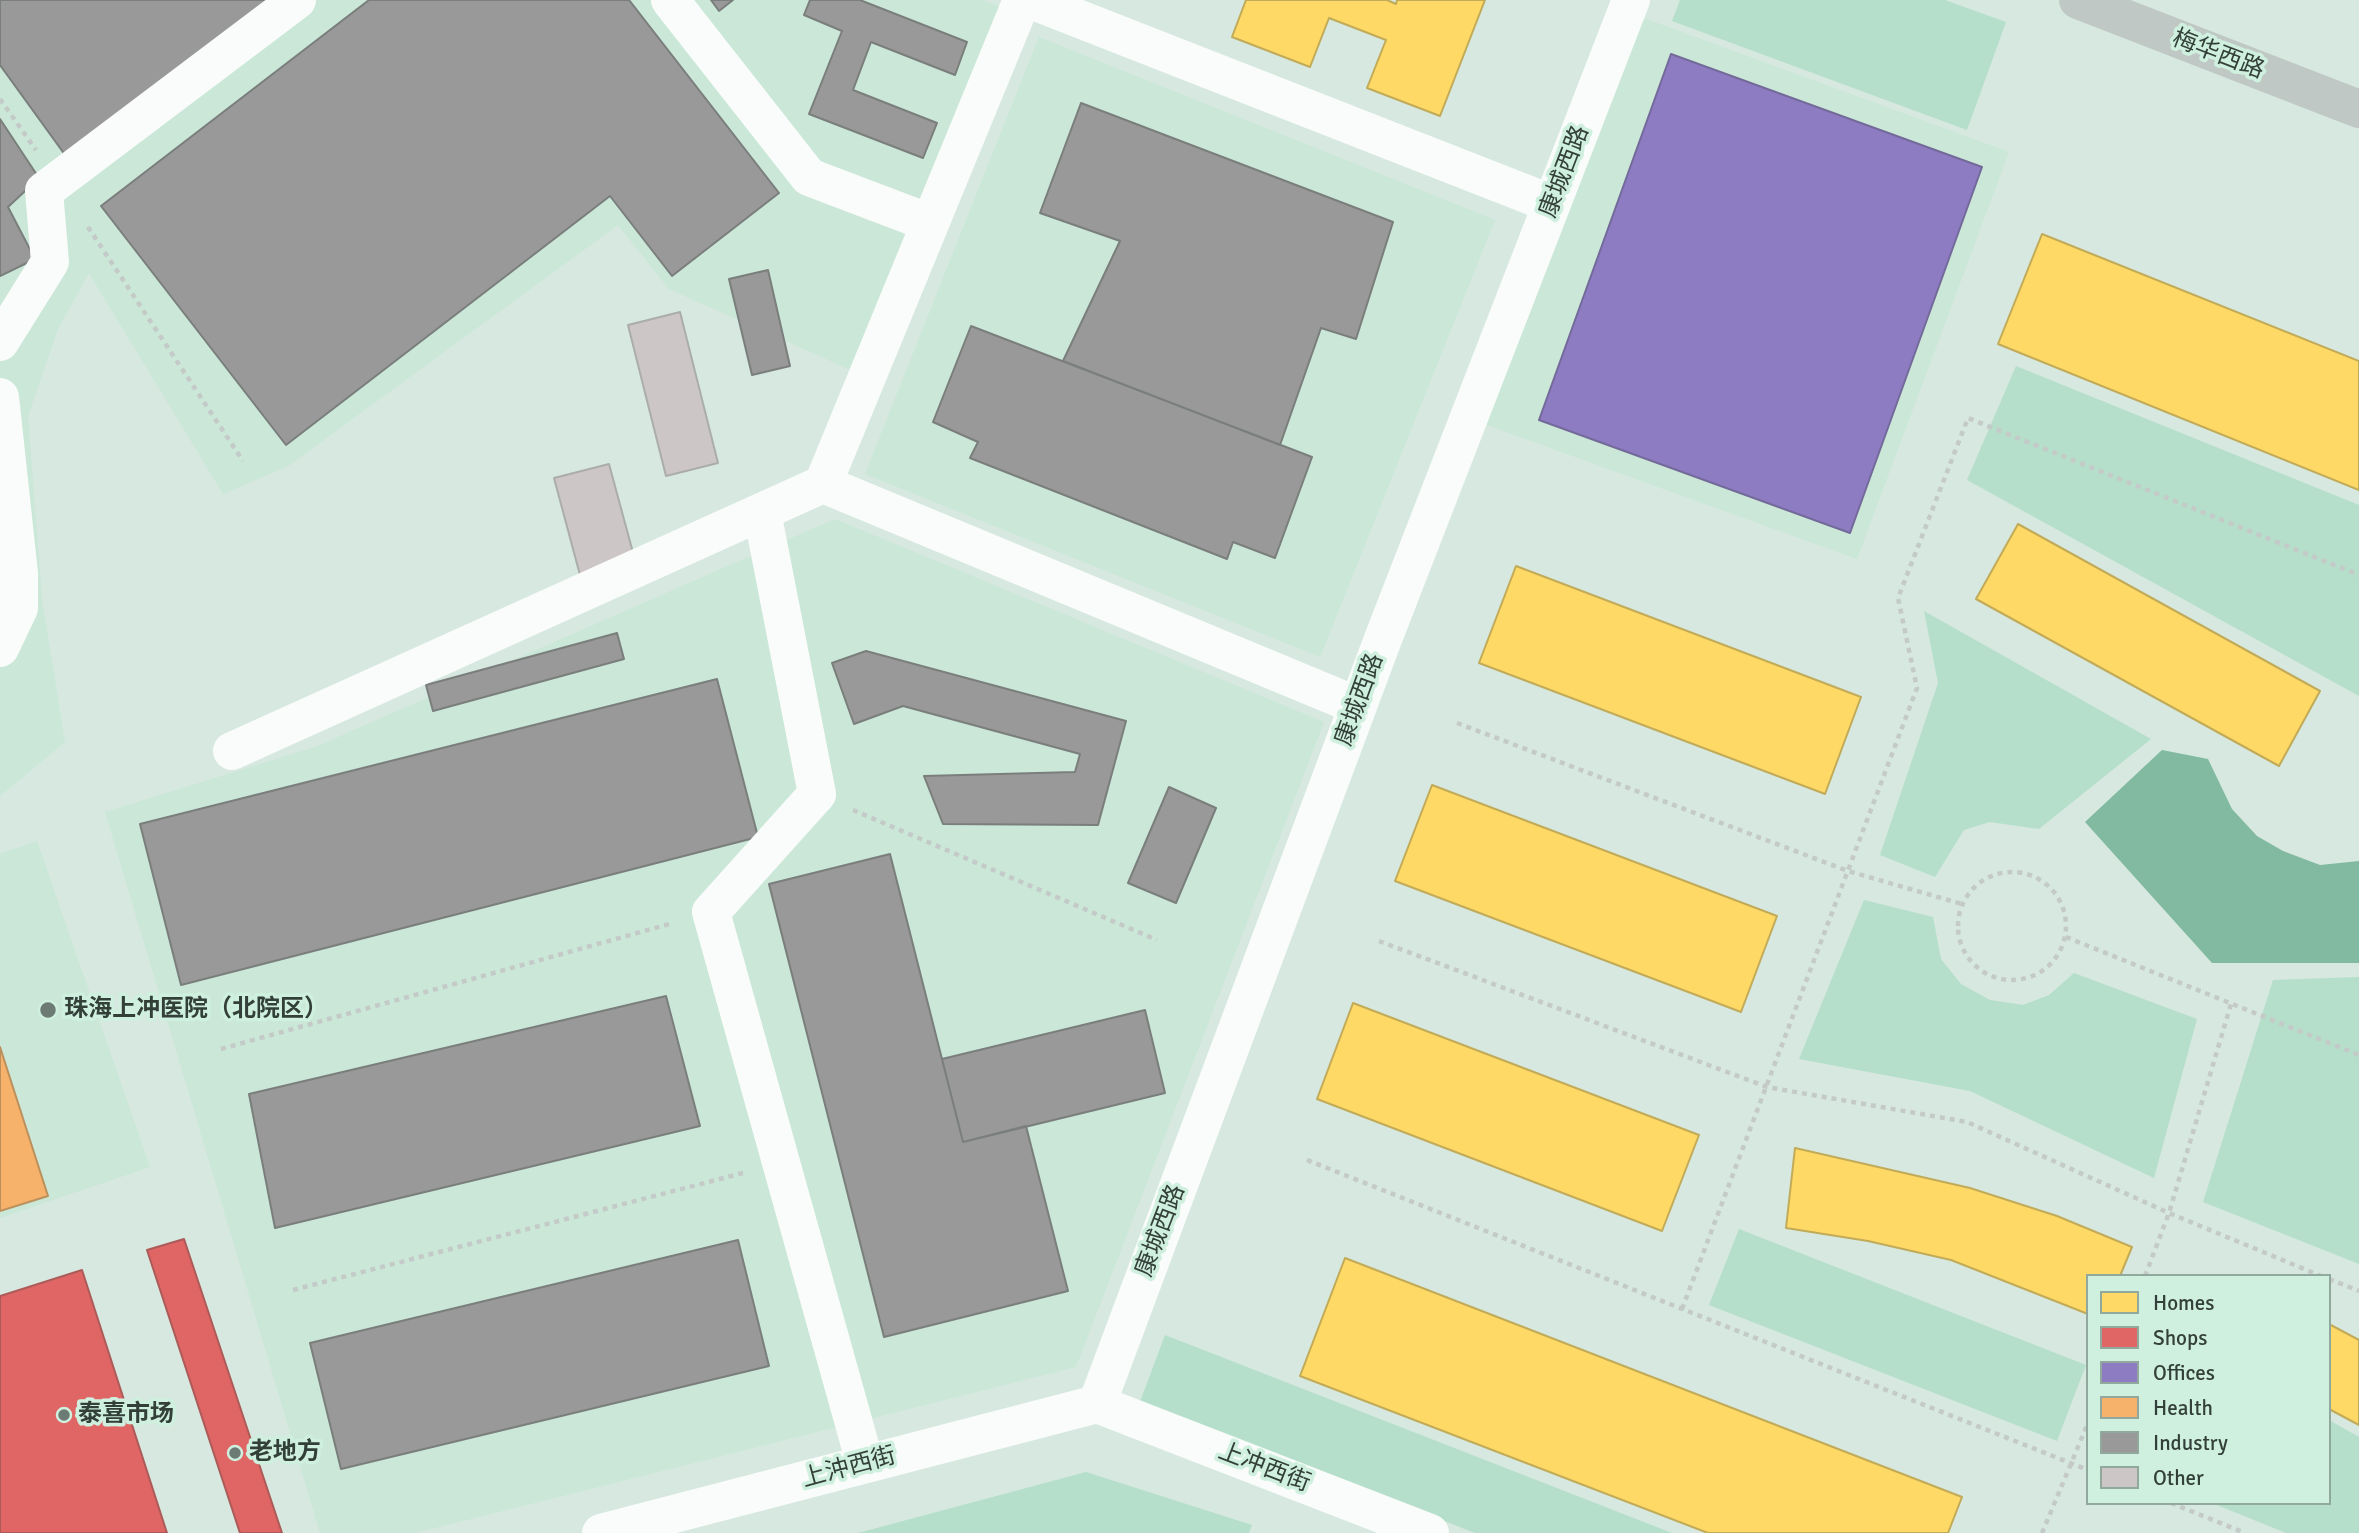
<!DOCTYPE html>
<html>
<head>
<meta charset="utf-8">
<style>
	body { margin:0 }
	#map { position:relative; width:2359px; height:1533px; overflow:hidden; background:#d6e8df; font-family:Signika,sans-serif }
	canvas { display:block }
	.legend { position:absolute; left:2086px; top:1274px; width:245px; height:231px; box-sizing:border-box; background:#cfefdf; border:2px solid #91a99d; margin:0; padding:9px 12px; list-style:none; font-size:21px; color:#334039 }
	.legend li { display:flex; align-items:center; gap:14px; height:35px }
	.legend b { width:35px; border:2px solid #91a99d }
</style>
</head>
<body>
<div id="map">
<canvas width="2359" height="1533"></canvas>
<ul class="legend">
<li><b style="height:19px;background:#ffd966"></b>Homes</li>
<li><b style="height:19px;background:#e06666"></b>Shops</li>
<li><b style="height:19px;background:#8e7cc3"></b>Offices</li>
<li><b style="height:19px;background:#f6b26b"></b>Health</li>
<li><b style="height:19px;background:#999"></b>Industry</li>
<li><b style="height:19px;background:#cdc6c6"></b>Other</li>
</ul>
</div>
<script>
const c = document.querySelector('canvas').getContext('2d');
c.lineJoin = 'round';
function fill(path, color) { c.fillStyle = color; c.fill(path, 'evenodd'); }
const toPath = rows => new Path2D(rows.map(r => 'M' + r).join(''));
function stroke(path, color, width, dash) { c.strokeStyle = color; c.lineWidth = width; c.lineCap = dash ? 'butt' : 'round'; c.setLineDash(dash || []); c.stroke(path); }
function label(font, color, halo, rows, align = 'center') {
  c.font = font + ' Signika,"Noto Sans SC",sans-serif'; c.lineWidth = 7; c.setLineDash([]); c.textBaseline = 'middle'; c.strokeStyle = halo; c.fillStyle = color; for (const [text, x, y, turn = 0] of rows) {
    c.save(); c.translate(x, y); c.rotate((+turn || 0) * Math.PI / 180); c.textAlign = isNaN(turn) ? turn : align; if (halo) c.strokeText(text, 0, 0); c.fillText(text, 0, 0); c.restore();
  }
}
fill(toPath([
	[0,0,983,0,1006,9,851,370,669,289,618,225,288,466,223,494,89,273,58,329,28,416,42,599,65,742,0,796],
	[1641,17,2009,152,1857,559,1484,424],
	[1039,37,1495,220,1320,657,865,474],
	[835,519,1324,722,1076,1367,415,1533,320,1533,105,812,315,747],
	[37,841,150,1167,0,1218,0,854]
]), '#cae7d8');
fill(toPath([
	[1680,0,1945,0,2006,22,1967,130,1672,21],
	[2016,366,2359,505,2359,696,1967,480],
	[1924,611,2151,739,2039,829,1990,822,1964,830,1935,877,1880,855,1938,683],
	[1864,900,1933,917,1941,959,1961,984,1990,1000,2023,1005,2049,995,2074,973,2197,1019,2154,1178,1970,1091,1799,1059],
	[2359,977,2359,1264,2203,1202,2273,980],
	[1739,1229,2086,1365,2057,1441,1709,1305],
	[1165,1335,1672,1533,1475,1533,1140,1402],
	[2329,1420,2359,1437,2359,1533,2286,1533,2212,1503,2329,1503],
	[1086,1472,1252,1525,1249,1533,858,1533]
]), '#b5dfcb');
fill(toPath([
	[2162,750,2208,759,2232,809,2257,836,2283,851,2320,865,2359,861,2359,963,2212,963,2085,822]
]), '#81baa0');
const homes = toPath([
	[1246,0,1387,0,1396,4,1397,0,1485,0,1440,116,1367,88,1386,40,1329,18,1310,67,1232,37,1246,0],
	[2042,234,2359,361,2359,490,1998,344,2042,234],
	[2018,524,2320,691,2279,766,1976,599,2018,524],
	[1516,566,1861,697,1825,794,1479,663,1516,566],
	[1432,785,1777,916,1741,1012,1395,881,1432,785],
	[1353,1003,1699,1135,1662,1231,1317,1099,1353,1003],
	[1795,1148,1970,1188,2057,1216,2132,1247,2120,1276,2088,1276,2088,1314,1951,1260,1868,1241,1786,1228,1795,1148],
	[1345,1258,1962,1497,1948,1533,1708,1533,1300,1376,1345,1258],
	[2329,1324,2359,1340,2359,1425,2329,1409,2329,1324]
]);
fill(homes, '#ffd966');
stroke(homes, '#c2ab58', 2);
const shops = toPath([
	[184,1239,282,1533,240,1533,147,1250,184,1239],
	[82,1270,167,1533,0,1533,0,1296,82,1270]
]);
fill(shops, '#e06666');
stroke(shops, '#ac5b58', 2);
const offices = toPath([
	[1671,54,1982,167,1850,533,1539,420,1671,54]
]);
fill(offices, '#8e7cc3');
stroke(offices, '#736a9a', 2);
const health = toPath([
	[0,1047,48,1196,0,1211,0,1047]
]);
fill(health, '#f6b26b');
stroke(health, '#bc905c', 2);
const industry = toPath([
	[0,0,278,0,68,159,0,65,0,0],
	[369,0,629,0,779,193,672,276,610,196,286,445,101,206,369,0],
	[711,0,733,0,719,11,711,0],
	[810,0,860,0,967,42,955,75,871,42,853,90,937,123,923,158,809,114,842,31,804,15,810,0],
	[1081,103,1393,222,1356,339,1321,328,1280,445,1063,361,1120,241,1040,213,1081,103],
	[0,119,39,178,8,207,35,259,0,276,0,119],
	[768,270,790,366,752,375,729,279,768,270],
	[971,326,1312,457,1275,558,1233,542,1227,559,970,458,978,442,933,422,971,326],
	[617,633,624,659,433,711,426,685,617,633],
	[866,651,1126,721,1098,825,943,824,924,776,1075,772,1080,754,903,706,854,724,832,663,866,651],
	[717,679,758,837,181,985,140,824,717,679],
	[1169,787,1216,808,1176,903,1128,883,1169,787],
	[890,854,963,1142,1026,1126,1068,1291,884,1337,769,884,890,854],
	[666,996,700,1126,275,1228,249,1094,666,996],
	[1145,1010,1165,1093,963,1142,942,1059,1145,1010],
	[738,1240,769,1366,341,1469,310,1343,738,1240]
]);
fill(industry, '#999');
stroke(industry, '#7a7e7c', 2);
const building = toPath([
	[680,312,718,463,666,476,628,325,680,312],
	[609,464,635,560,580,575,554,478,609,464]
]);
fill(building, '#cdc6c6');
stroke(building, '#abadaa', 2);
stroke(toPath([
	[0,99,36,150],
	[88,227,243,461],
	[1457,723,1848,871,1962,904],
	[853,810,1157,940],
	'1958 926a54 54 0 1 1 108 0a54 54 0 1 1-108 0Z',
	[2066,937,2359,1055],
	[1379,941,1767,1087,1967,1122,2169,1213,2321,1276],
	[221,1049,673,923],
	[1307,1160,2088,1470],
	[2145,1276,2169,1213,2231,1004],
	[2329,1279,2359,1291],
	[293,1290,743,1173],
	[1682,1309,1917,688,1898,598,1968,418,2359,575],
	[2171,1503,2245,1533],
	[2042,1533,2088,1423]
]), '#c4cac7', 4.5, [5, 5]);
stroke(toPath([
	[670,0,809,177,930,223],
	[1022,0,823,484,1358,706],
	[1031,0,1552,204],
	[0,342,50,262,44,191,297,0],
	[0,397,19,573,19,608,0,648],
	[762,512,817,794,711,912,865,1463],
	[232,751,823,484],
	[1097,1404,1383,639,1631,0],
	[1097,1404,1430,1533],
	[601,1533,1097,1404]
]), '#f9fcfa', 38);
stroke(toPath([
	[2078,0,2359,109]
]), '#bfc8c4', 38);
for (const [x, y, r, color] of [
	[48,1010,9,"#6c7b73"],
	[64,1415,7,"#6c7b73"],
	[235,1453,7,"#6c7b73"]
]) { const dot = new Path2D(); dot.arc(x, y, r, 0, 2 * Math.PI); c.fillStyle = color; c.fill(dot); stroke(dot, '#cfefdf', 2.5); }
label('24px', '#334039', '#cfefdf', [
	["梅华西路",2218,55,21],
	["康城西路",1565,172,-69],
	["康城西路",1360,700,-70],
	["康城西路",1161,1231,-69],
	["上沖西街",849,1468,-15],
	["上冲西街",1264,1468,21]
]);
label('bold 24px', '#334039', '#cfefdf', [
	["珠海上冲医院（北院区）",64,1010],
	["泰喜市场",78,1415],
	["老地方",249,1453]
], 'left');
</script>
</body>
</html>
